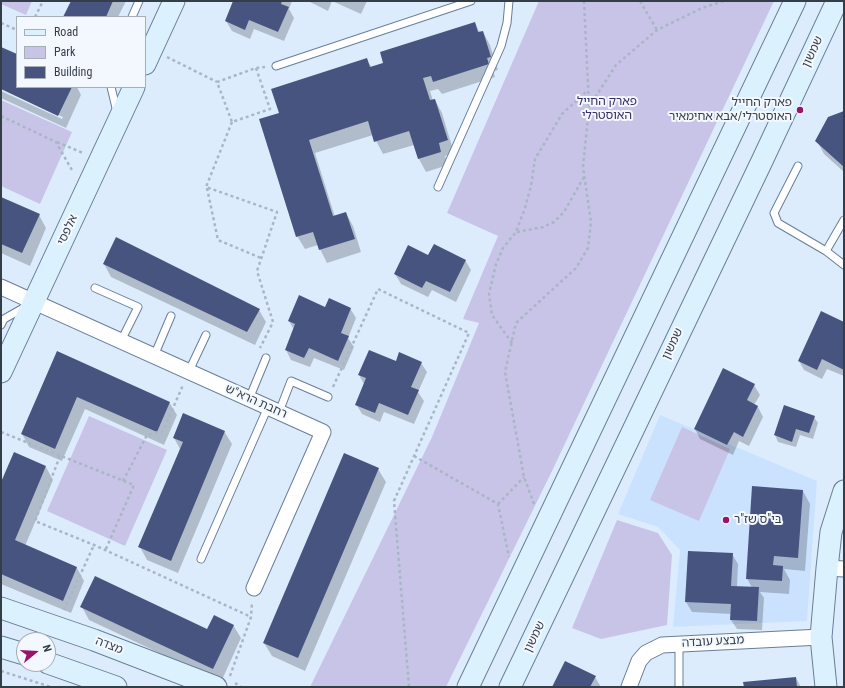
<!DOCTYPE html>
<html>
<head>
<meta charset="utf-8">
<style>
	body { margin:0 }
	#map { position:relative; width:845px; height:688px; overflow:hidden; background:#ddecfd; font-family:"Roboto Condensed",sans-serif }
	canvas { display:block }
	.frame { position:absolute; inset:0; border:2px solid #343e49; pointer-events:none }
	.legend { position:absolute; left:16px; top:16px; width:130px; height:72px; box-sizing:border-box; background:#f3f8fe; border:1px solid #a7aeb6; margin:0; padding:5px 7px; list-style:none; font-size:12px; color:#343e49 }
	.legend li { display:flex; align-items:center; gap:8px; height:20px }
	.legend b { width:20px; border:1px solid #a7aeb6 }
	.north { position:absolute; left:16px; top:632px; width:40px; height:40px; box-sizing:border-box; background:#f3f8fe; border:1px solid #a7aeb6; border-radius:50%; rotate:72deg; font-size:11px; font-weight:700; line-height:16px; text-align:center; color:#343e49 }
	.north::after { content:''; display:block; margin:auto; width:14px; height:18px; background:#97146b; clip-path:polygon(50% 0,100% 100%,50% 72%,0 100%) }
</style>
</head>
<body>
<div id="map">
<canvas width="845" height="688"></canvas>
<div class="frame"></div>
<ul class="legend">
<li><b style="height:5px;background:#dbf1fe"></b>Road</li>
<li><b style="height:11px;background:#c8c4e7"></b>Park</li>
<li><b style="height:11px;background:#485480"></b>Building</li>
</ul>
<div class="north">N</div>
</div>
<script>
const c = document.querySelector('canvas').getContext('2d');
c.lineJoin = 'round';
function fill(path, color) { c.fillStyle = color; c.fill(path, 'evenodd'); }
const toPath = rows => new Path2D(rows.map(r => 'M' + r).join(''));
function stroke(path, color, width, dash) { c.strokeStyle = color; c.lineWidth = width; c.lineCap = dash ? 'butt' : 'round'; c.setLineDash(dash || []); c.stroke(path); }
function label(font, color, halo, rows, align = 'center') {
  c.font = font + ' "Roboto Condensed","Noto Sans Hebrew",sans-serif'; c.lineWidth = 4; c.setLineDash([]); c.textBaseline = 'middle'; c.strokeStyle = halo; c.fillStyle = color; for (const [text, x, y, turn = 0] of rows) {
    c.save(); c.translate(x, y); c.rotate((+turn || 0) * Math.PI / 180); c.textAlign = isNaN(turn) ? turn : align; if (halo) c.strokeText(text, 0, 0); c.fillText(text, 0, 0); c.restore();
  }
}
fill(toPath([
	[660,415,817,481,807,621,673,627,680,550,658,527,618,514]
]), '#cbe2ff');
fill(toPath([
	[1,1,32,1,26,15,1,4],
	[539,1,774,1,552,471,446,687,310,687,432,437,479,323,463,319,498,236,447,213],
	[1,100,72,132,40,204,1,186],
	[89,416,167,450,125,546,47,511],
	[682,427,730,449,699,521,650,500],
	[617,520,658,533,672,555,667,625,601,639,572,628]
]), '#c8c4e7');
fill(toPath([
	[72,1,126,1,118,17,64,17],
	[234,1,292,1,289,9,294,18,284,41,254,29,250,39,232,31,226,21],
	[308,1,367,1,361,14,332,1,328,11],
	[475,23,480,33,483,32,490,45,498,70,493,71,495,77,442,94,438,89,430,91,433,101,435,100,442,113,454,153,445,156,448,165,426,172,419,159,414,145,383,154,373,135,315,153,335,217,346,213,353,226,361,252,327,263,318,245,305,249,297,236,280,113,367,60,372,68],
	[1,48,17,55,17,87,77,87,81,95,66,128,1,98,1,91,62,119,63,117,1,88],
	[844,113,844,172,824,154,817,141],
	[1,198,39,215,46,228,30,266,1,253],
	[429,256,465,260,471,270,456,302,432,290,428,297,401,284,395,274],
	[104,264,259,310,266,322,255,345,111,277],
	[326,308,350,308,356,318,348,338,354,347,344,370,314,358,310,367,291,360,286,350,294,330,289,321],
	[844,323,844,376,827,369,822,379,804,370,799,361],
	[57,352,169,402,177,415,164,445,85,409,62,461,29,447,22,434],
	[421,363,427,372,418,392,424,401,414,424,384,412,380,422,362,414,356,404,364,384,359,375],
	[754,385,760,395,754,405,758,407,763,417,749,446,739,441,733,455,700,439,695,429],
	[814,417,818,423,813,439,800,435,796,447,778,442,775,435],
	[224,431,232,444,178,573,147,560,140,547,180,449,174,438],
	[46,467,53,480,25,546,77,568,84,581,71,613,1,584,1,485],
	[378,469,386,482,305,671,272,656,264,643],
	[803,491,810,504,805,571,784,569,790,580,789,594,760,592,764,598,762,630,737,629,731,620,732,614,692,612,686,602,732,554,738,564,737,587,752,588,747,578],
	[82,607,208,630,233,625,241,638,221,682,89,620],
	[595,677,601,687,553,687],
	[796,678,801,687,745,687]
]), '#0003');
fill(toPath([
	[71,1,113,1,106,17,63,17],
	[233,1,282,1,281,4,289,7,278,32,249,20,245,30,225,21],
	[475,22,478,32,483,31,491,57,487,58,489,64,433,82,431,76,423,78,430,100,435,99,448,140,439,143,441,152,418,159,409,131,374,142,368,121,309,140,333,216,346,212,355,239,319,250,313,232,296,237,259,119,279,113,271,89,367,58,370,67,383,63,380,52],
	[1,47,17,54,17,87,72,87,58,116,1,89],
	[844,111,844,167,815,141,828,117],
	[1,197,40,214,22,253,1,244],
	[116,237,260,309,247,332,103,264],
	[434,244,466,260,450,292,426,281,422,288,394,274,408,245,428,255],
	[299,295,325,307,329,298,351,308,341,333,349,336,338,361,309,348,304,358,285,350,295,324,288,321],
	[821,311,844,322,844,370,822,359,817,370,798,361],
	[369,350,396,361,399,352,422,362,411,387,419,390,408,415,379,403,375,413,355,405,366,378,358,375],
	[57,351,170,402,157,432,77,397,55,449,21,434],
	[723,368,755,384,747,400,758,406,743,437,734,432,727,445,694,429],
	[784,405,815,416,809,433,796,429,792,442,774,435],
	[183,413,225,431,171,561,138,547,183,442,173,438],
	[14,452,46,466,15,540,77,567,63,601,1,574,1,482],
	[344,453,379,468,298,658,263,643],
	[752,486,803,490,798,558,774,556,773,565,783,566,782,581,746,579],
	[688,551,733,553,731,586,759,587,757,621,730,620,731,604,685,602],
	[95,576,207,629,214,615,234,625,213,669,80,607],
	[565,661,596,676,590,687,552,687],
	[796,677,797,687,744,687,743,682]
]), '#485480');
const lane = toPath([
	[132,17,139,1],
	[276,66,471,1],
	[111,87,117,112],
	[798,166,774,213,778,223,826,251,844,265],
	[438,187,501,46,507,23,509,1],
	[826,251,844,220],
	[95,288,138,307,121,341],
	[1,325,4,319,25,307],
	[154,356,171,316],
	[189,371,206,335],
	[249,399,266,358],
	[279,412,291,381,328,397],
	[201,559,268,407],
	[679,644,679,687]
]);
const street = toPath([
	[1,287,323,432,254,588],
	[827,568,844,569],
	[629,687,639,661,646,653,662,645,821,637]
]);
const secondary = toPath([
	[145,64,174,1],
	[1,372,134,87],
	[1,608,94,640,216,687],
	[1,647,24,654],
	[48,663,116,687],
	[468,687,795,1],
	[510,687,762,161,837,1],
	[826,687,821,637,827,568,831,532,844,491]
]);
stroke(lane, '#687e98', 9);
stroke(street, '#687e98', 17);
stroke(secondary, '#687e98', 23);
stroke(toPath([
	[584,1,589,106],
	[640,1,657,30],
	[35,17,43,1],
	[1,23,17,30],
	[167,57,217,82],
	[256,68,270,109,232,122,217,82,256,68,265,67],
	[1,116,56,142,73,172],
	[232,122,206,187,277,212,257,271,273,322,260,348],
	[57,142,83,153],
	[207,188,218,240,261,258],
	[517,232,543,227,554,222,564,212,584,177],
	[512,343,492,315,489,294,496,264,503,248,516,232,525,208,531,186,535,159,562,114,588,90],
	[333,387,378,289,469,333,394,501,409,687],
	[1,432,134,485,105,551],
	[60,456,35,521,94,545,251,617],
	[414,456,498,504,509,557],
	[123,481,147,435,163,431,183,385],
	[498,504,524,477],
	[534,504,524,477,505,372,516,323,576,268,588,248,591,222,583,167,589,107,616,65,657,30,702,8,724,1],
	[64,610,94,545],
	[1,671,51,687],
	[230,676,251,617,252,603],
	[235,683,241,687]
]), '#a9b6c5', 2.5, [3, 3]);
stroke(lane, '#fff', 7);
stroke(street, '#fff', 15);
stroke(secondary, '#dbf1fe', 21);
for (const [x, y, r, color] of [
	[800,110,4,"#97146b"],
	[726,520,4,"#97146b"]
]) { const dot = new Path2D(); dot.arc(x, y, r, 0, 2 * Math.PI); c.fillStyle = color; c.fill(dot); stroke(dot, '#f3f8fe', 1.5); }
label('12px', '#343e49', '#f3f8fe', [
	["שמשון",813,52,-65],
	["אלפסי",68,230,-65],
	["שמשון",673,344,-65],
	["רחבת הרא\"ש",256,402,24],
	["שמשון",535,637,-64],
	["מבצע עובדה",713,642,-3],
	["מצדה",109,646,21]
]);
label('12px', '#392b69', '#f3f8fe', [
	["פארק החייל",607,102],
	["האוסטרלי",607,116]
]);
label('12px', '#343e49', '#f3f8fe', [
	["פארק החייל",792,103],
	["האוסטרלי/אבא אחימאיר",792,117],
	["בי\"ס שז\"ר",734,520,"left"]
], 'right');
</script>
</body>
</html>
